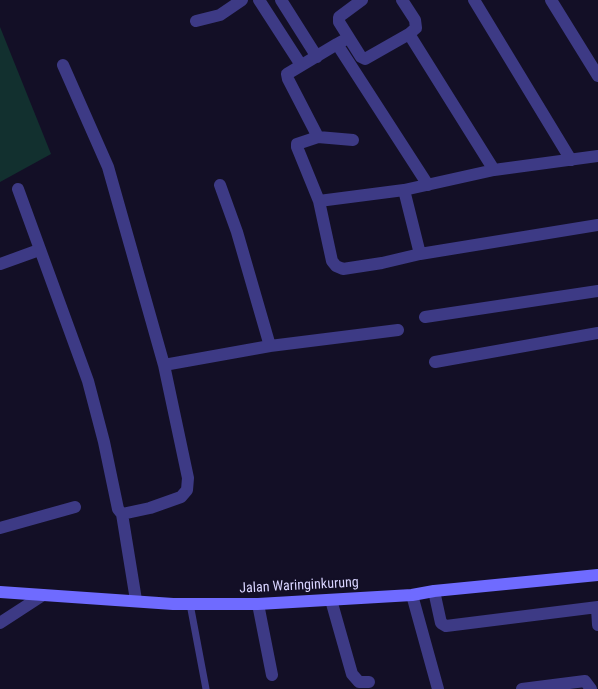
<!DOCTYPE html>
<html>
<head>
<meta charset="utf-8">
<style>
	body { margin:0 }
	canvas { display:block; background:#130f26 }
</style>
</head>
<body>
<canvas width="598" height="689"></canvas>
<script>
const c = document.querySelector('canvas').getContext('2d');
c.lineJoin = 'round';
function fill(path, color) { c.fillStyle = color; c.fill(path, 'evenodd'); }
const toPath = rows => new Path2D(rows.map(r => 'M' + r).join(''));
function stroke(path, color, width, dash) { c.strokeStyle = color; c.lineWidth = width; c.lineCap = dash ? 'butt' : 'round'; c.setLineDash(dash || []); c.stroke(path); }
function label(font, color, halo, rows, align = 'center') {
  c.font = font + ' "Roboto Condensed",sans-serif'; c.lineWidth = 4; c.setLineDash([]); c.textBaseline = 'middle'; c.strokeStyle = halo; c.fillStyle = color; for (const [text, x, y, turn = 0] of rows) {
    c.save(); c.translate(x, y); c.rotate((+turn || 0) * Math.PI / 180); c.textAlign = isNaN(turn) ? turn : align; if (halo) c.strokeText(text, 0, 0); c.fillText(text, 0, 0); c.restore();
  }
}
fill(toPath([
	[0,27,51,154,0,182]
]), '#12302f');
stroke(toPath([
	[190,604,206,689]
]), '#3d3a85', 7);
stroke(toPath([
	[259,0,301,65],
	[281,0,317,57],
	[362,0,339,17,339,22,361,57,365,59,409,34,416,28,415,20,402,0],
	[474,0,571,160],
	[551,0,598,76],
	[196,21,220,15,242,0],
	[409,34,494,170],
	[348,38,337,44,428,185],
	[318,137,288,79,287,74,337,44],
	[353,140,318,137,297,144,297,147,319,201,332,261,336,266,343,269,382,263,420,254,404,190],
	[220,185,237,232,270,346],
	[18,189,88,381,104,442,118,509,122,514,150,508,181,497,187,490,188,478,164,365,108,167,63,65],
	[319,201,404,190,494,170,598,156],
	[420,254,598,225],
	[0,264,39,250],
	[425,317,598,291],
	[435,362,598,333],
	[164,365,270,346,398,330],
	[122,514,136,600],
	[0,528,75,507],
	[434,591,441,623,446,626,598,607],
	[412,595,438,689],
	[331,600,352,674,359,682,369,682],
	[258,604,272,675],
	[597,608,598,625],
	[0,623,43,595],
	[522,689,585,681,591,689]
]), '#3d3a85', 12);
stroke(toPath([
	[0,592,173,604,258,604,412,595,434,591,598,575]
]), '#6f6bff', 12);
label('14px', '#d9d4ff', '#130f26', [
	["Jalan Waringinkurung",299,586,-3]
]);
</script>
</body>
</html>
